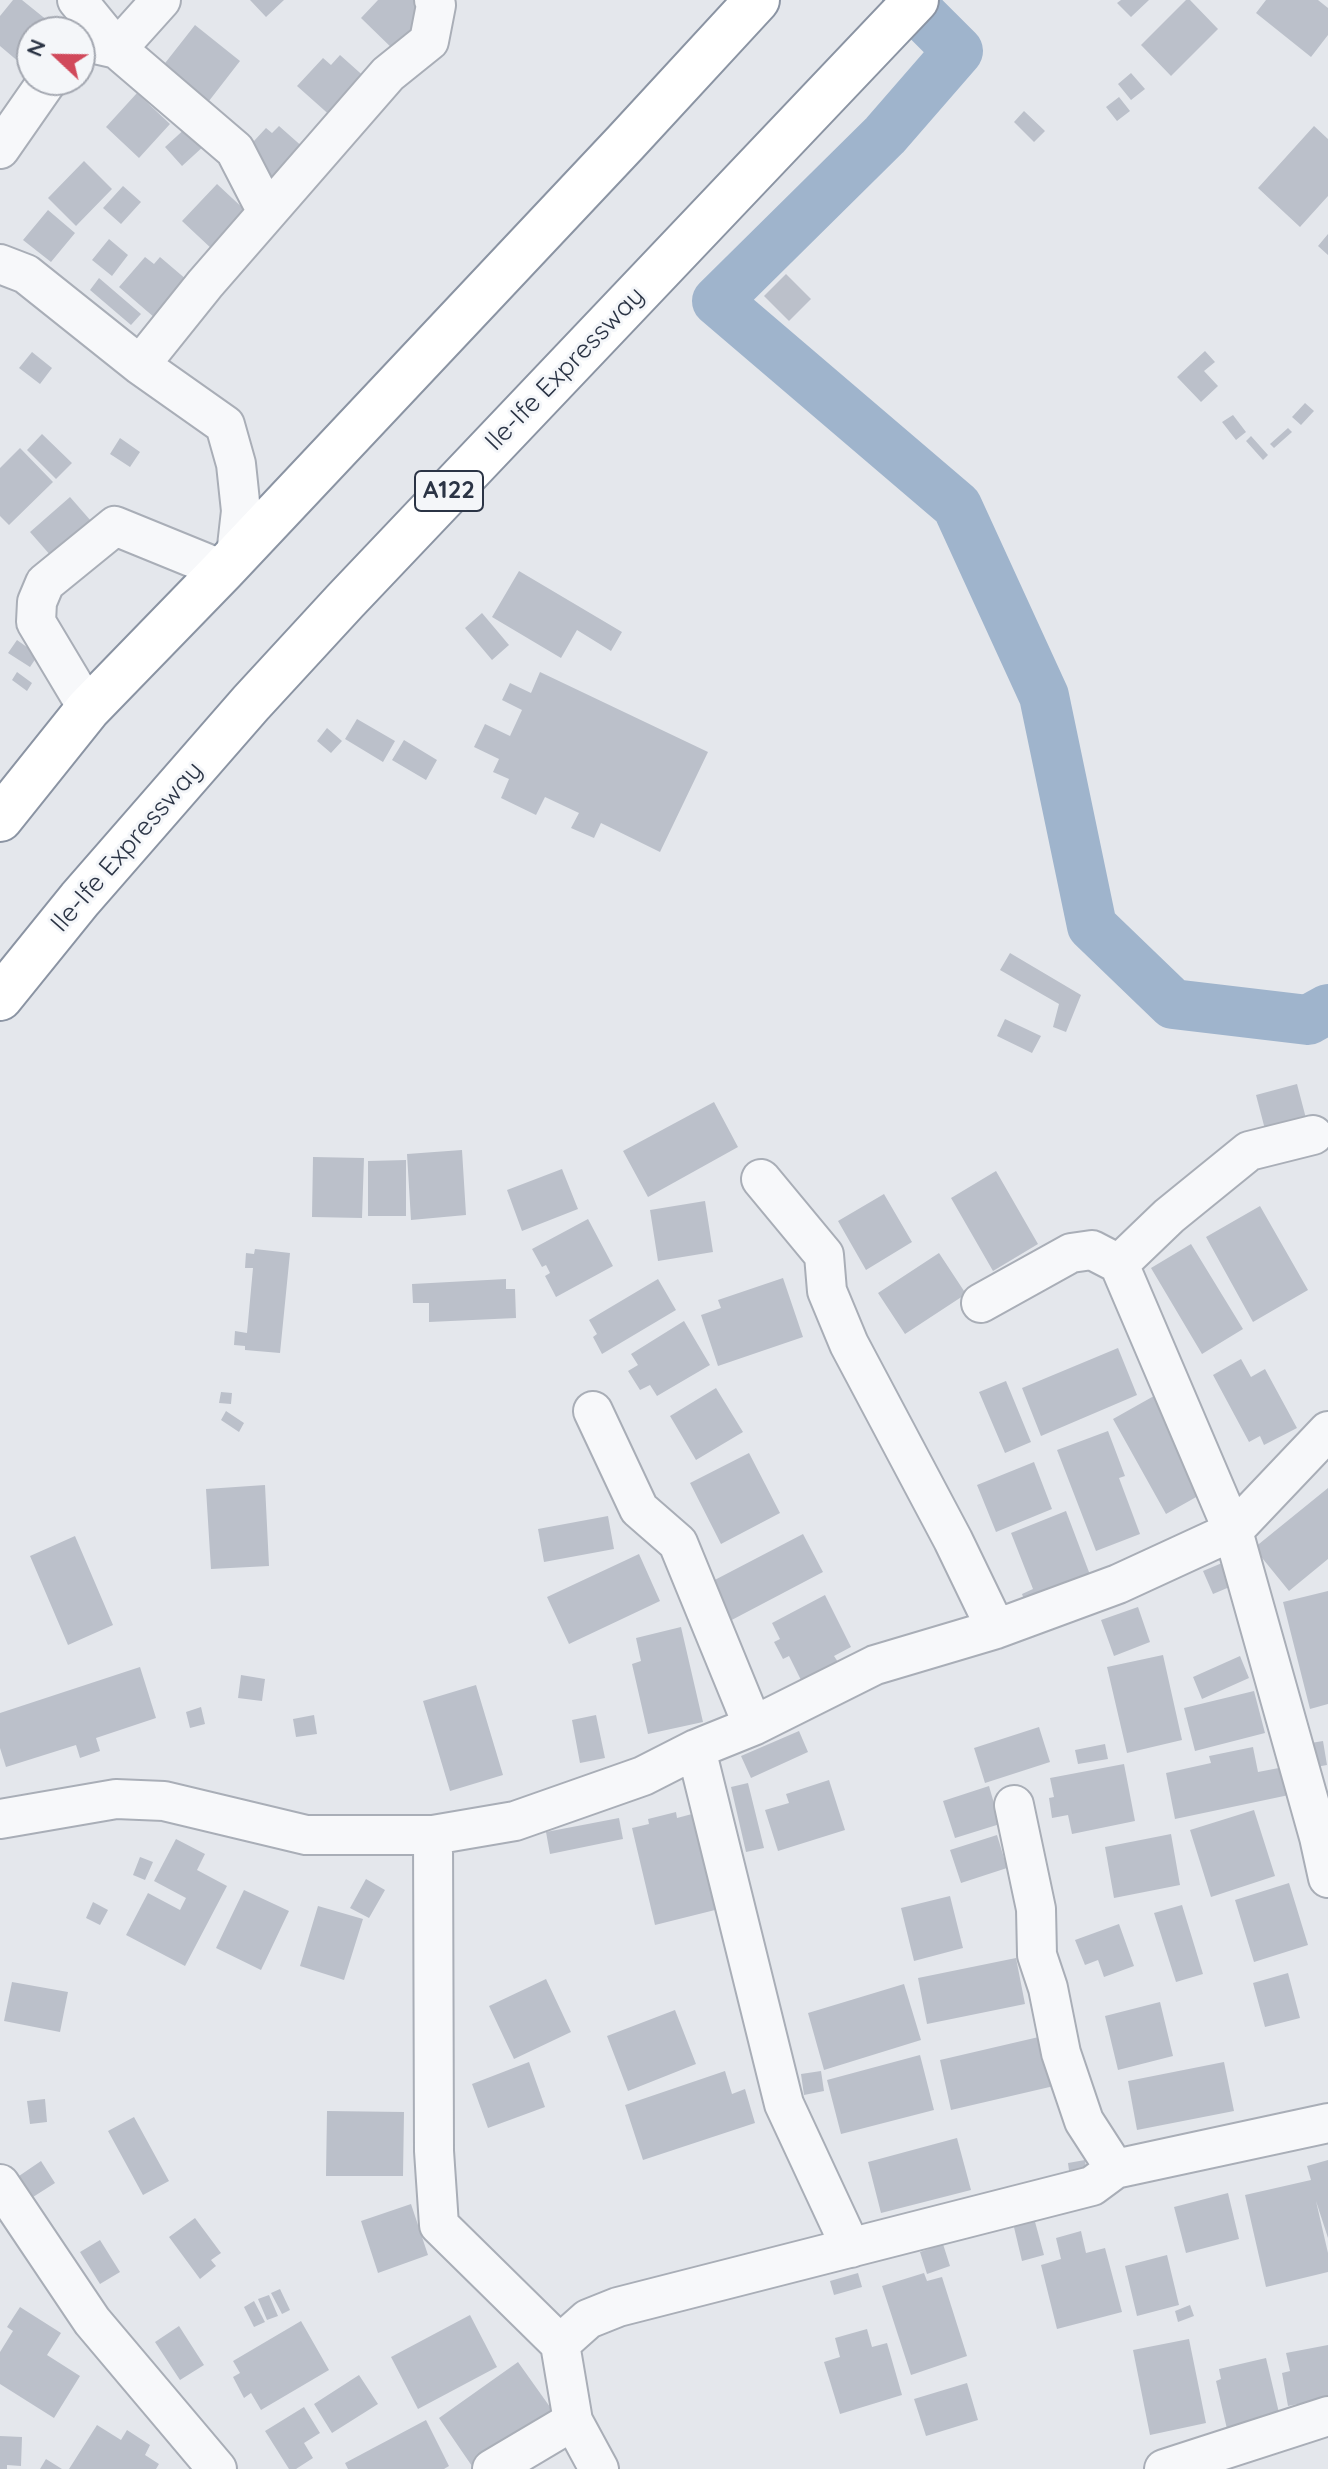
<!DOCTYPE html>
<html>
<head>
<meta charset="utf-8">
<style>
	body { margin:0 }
	#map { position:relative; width:1328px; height:2469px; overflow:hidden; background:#e4e7ec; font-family:Quicksand,sans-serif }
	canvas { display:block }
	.north { position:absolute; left:16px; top:16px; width:80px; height:80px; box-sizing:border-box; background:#f4f6f9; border:2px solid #a4a8b1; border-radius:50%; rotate:292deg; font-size:22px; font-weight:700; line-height:32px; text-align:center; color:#2b3445 }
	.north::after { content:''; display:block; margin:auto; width:28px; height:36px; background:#d1495b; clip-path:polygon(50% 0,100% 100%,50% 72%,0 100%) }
</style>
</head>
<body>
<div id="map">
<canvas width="1328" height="2469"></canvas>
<div class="north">N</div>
</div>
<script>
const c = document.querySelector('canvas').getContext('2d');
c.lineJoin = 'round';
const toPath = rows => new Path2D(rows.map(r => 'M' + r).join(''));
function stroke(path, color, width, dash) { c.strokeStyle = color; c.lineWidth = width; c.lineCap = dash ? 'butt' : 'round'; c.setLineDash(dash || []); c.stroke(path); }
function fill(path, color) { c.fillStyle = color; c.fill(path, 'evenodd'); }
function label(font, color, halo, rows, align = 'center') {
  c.font = font + ' Quicksand,sans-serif'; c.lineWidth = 6; c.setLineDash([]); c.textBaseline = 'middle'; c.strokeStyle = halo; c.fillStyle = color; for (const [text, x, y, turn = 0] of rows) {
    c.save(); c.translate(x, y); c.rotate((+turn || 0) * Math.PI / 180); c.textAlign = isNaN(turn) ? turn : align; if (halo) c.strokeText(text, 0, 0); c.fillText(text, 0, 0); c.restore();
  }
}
stroke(toPath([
	[907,0,958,51,885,135,717,301,957,506,1044,696,1092,926,1173,1004,1308,1020,1328,1009]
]), '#9fb4cc', 50);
fill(toPath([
	[13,0,22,0,58,29,56,32,32,32,32,61,26,68,0,46,0,16],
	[250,0,284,0,266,17],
	[378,0,415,0,433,17,398,54,361,18],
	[1121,0,1149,0,1131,17,1117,3],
	[1186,0,1190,0,1218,29,1171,76,1141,45],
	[1266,0,1318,0,1328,8,1328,35,1311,57,1256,13],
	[195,25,240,61,202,110,162,67],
	[340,55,368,80,333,118,297,86,323,58,331,65],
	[1131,73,1145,89,1131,100,1118,84],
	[137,93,170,124,139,158,106,127],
	[1119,97,1130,111,1117,121,1106,107],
	[1024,111,1045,131,1034,142,1014,122],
	[188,126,205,145,182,166,165,147],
	[279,126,305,149,274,183,242,154,266,128,272,133],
	[1314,126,1328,139,1328,196,1300,227,1258,188],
	[84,161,112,189,76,226,48,198],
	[217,184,247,212,213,250,182,221],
	[123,186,141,202,121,224,103,208],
	[48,210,75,233,51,262,23,240],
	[1328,234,1328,255,1318,246],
	[109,239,128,255,112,276,92,260],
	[145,257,154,264,160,257,187,280,155,318,119,287],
	[786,274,811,299,789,321,764,296],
	[99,278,141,314,131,325,90,290],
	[1205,351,1215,362,1204,371,1218,386,1201,402,1177,377],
	[32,352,52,368,40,384,19,368],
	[1305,403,1314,411,1301,425,1292,417],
	[1233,415,1246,432,1236,440,1222,422],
	[1288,428,1292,432,1274,448,1270,444],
	[42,434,72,463,56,479,27,450],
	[1251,436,1268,455,1263,460,1246,441],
	[120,438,140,452,130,467,110,454],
	[20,448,53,482,9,525,0,516,0,468],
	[70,497,98,529,58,564,30,532],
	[519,571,622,632,611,651,577,630,561,658,492,617],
	[482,613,509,645,492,660,465,628],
	[17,640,38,655,30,667,8,653],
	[17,672,32,683,27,691,12,680],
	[540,672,708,752,660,852,601,823,594,838,571,828,579,813,545,797,536,815,501,798,509,779,493,772,499,759,474,747,485,724,510,736,522,710,502,700,510,683,531,693],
	[357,719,395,741,383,762,345,739],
	[327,728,342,741,331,753,317,741],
	[404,740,437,760,426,780,392,760],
	[1010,953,1081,995,1066,1032,1053,1027,1059,1004,1000,970],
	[1005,1019,1041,1036,1032,1053,997,1036],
	[1297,1084,1308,1126,1267,1137,1256,1095],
	[714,1102,738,1147,648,1197,623,1151],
	[462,1150,466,1215,411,1220,407,1154],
	[313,1157,364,1158,362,1218,312,1217],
	[406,1160,406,1216,368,1216,368,1161],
	[562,1169,578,1209,522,1231,507,1190],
	[996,1171,1038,1244,993,1271,951,1198],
	[884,1194,912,1242,866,1270,838,1221],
	[705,1201,713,1252,658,1261,650,1210],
	[1260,1206,1308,1290,1253,1322,1206,1237],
	[588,1219,613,1266,556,1297,545,1276,550,1273,546,1265,542,1267,532,1249],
	[1191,1244,1243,1329,1202,1354,1151,1268],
	[255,1249,290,1253,280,1353,245,1350,245,1346,234,1345,235,1331,247,1333,253,1268,245,1268,246,1253,254,1254],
	[939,1253,966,1294,905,1334,878,1293],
	[783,1278,803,1337,718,1366,701,1315,721,1308,718,1300],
	[506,1279,506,1289,515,1289,516,1318,429,1322,429,1303,413,1303,412,1284],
	[658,1279,676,1310,602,1354,593,1337,597,1334,589,1320],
	[684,1321,710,1365,657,1396,650,1385,640,1390,628,1371,638,1365,631,1354],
	[1118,1348,1137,1395,1041,1436,1022,1388],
	[1241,1359,1251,1377,1265,1369,1297,1428,1264,1445,1260,1436,1249,1442,1213,1375],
	[1006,1381,1031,1442,1005,1453,979,1392],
	[716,1388,743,1432,696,1460,670,1416],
	[221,1392,232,1393,231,1404,219,1403],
	[1161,1392,1214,1487,1166,1514,1113,1419],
	[226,1411,244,1423,239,1432,221,1420],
	[1108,1431,1125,1476,1119,1478,1140,1534,1096,1551,1057,1450],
	[749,1453,780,1513,721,1544,690,1483],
	[1034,1462,1052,1509,996,1532,977,1485],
	[265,1485,269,1566,211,1569,206,1489],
	[1328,1488,1328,1559,1289,1591,1254,1548],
	[1066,1511,1095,1588,1029,1613,1022,1594,1033,1589,1011,1533],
	[608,1516,614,1549,544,1562,538,1529],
	[803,1534,823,1572,726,1623,707,1584],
	[75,1536,113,1625,68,1645,30,1556],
	[639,1554,660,1601,569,1644,547,1597],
	[1222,1563,1232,1586,1213,1594,1203,1571],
	[1328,1591,1328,1704,1310,1709,1283,1602],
	[825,1595,851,1647,834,1656,838,1662,801,1680,789,1656,783,1659,774,1642,780,1639,772,1623],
	[1138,1607,1150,1642,1114,1656,1101,1620],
	[681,1627,703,1722,648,1734,632,1664,641,1661,636,1638],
	[1163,1655,1182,1740,1127,1753,1107,1667],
	[1240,1656,1249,1678,1202,1699,1193,1677],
	[140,1667,156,1718,96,1738,100,1751,80,1758,76,1745,6,1767,0,1748,0,1713],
	[241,1675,265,1679,262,1701,238,1698],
	[476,1685,503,1775,450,1791,423,1701],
	[1254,1691,1265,1733,1195,1751,1184,1708],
	[201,1707,205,1724,190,1728,186,1712],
	[314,1715,317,1734,296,1737,293,1719],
	[596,1715,605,1758,580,1763,572,1720],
	[1039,1727,1050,1762,985,1783,974,1748],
	[799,1731,808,1752,751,1778,741,1756],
	[1323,1741,1327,1765,1316,1767,1311,1743],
	[1105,1744,1108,1759,1078,1764,1075,1750],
	[1253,1747,1258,1772,1284,1767,1289,1795,1175,1819,1166,1773,1211,1763,1209,1756],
	[1124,1764,1135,1821,1072,1834,1068,1815,1052,1818,1049,1798,1054,1797,1050,1778],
	[829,1780,845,1830,778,1851,765,1810,789,1803,786,1794],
	[748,1783,764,1848,746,1852,731,1787],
	[989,1786,1000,1824,955,1838,943,1801],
	[1254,1810,1275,1876,1211,1897,1190,1830],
	[676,1812,677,1818,692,1814,715,1910,655,1925,632,1828,649,1824,648,1819],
	[619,1818,623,1839,550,1854,546,1832],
	[1171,1834,1180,1885,1114,1898,1105,1847],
	[997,1835,1007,1868,961,1883,950,1850],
	[176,1839,205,1854,197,1870,227,1886,185,1966,126,1935,148,1893,180,1910,186,1898,154,1881],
	[140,1857,153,1862,145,1880,133,1875],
	[366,1879,385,1890,369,1918,350,1908],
	[1289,1883,1308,1945,1254,1962,1235,1900],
	[244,1890,289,1911,261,1970,216,1948],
	[950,1896,963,1948,914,1961,901,1908],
	[93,1902,108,1910,100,1925,86,1918],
	[1182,1905,1203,1974,1176,1982,1154,1913],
	[318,1906,363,1919,344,1980,300,1966],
	[1119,1924,1134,1966,1104,1977,1098,1960,1085,1965,1075,1940],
	[1016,1958,1025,2004,927,2024,918,1978],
	[1288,1973,1300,2018,1265,2027,1253,1983],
	[546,1979,571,2032,514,2059,489,2006],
	[12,1982,68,1992,60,2032,4,2021],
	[904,1984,921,2040,824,2070,808,2013],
	[1160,2002,1173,2056,1118,2070,1105,2016],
	[675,2010,696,2064,628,2091,607,2036],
	[1043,2036,1054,2086,951,2110,940,2060],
	[920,2055,934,2110,841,2134,827,2080],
	[529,2062,545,2107,488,2128,472,2084],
	[1224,2062,1234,2111,1137,2130,1128,2081],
	[725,2071,732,2094,745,2089,755,2123,643,2160,625,2105],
	[821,2071,824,2091,804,2095,801,2074],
	[45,2099,47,2122,30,2124,27,2101],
	[327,2111,404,2112,403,2176,326,2176],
	[134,2117,169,2181,143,2195,108,2131],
	[957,2138,971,2190,881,2213,868,2162],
	[1085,2160,1087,2175,1070,2178,1068,2163],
	[1328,2160,1328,2238,1316,2201,1328,2253,1328,2272,1266,2287,1245,2195,1311,2180,1307,2166],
	[41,2161,55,2183,33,2197,19,2176],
	[1228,2193,1239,2239,1186,2253,1174,2207],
	[411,2204,428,2255,378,2273,361,2221],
	[195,2218,221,2253,211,2260,216,2266,200,2279,169,2237],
	[1034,2218,1044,2255,1022,2261,1013,2223],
	[1081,2231,1086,2253,1105,2248,1122,2312,1057,2329,1041,2265,1061,2259,1056,2238],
	[100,2240,120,2272,100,2284,80,2252],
	[943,2244,950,2266,927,2274,920,2252],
	[1167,2255,1179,2305,1137,2316,1125,2266],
	[858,2273,862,2287,834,2295,830,2281],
	[924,2273,927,2281,942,2277,967,2356,911,2375,882,2286],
	[280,2289,290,2310,282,2314,271,2293],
	[269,2295,278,2316,267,2320,258,2299],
	[254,2301,265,2322,254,2327,244,2307],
	[1190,2305,1194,2316,1178,2322,1175,2311],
	[20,2307,61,2333,47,2355,80,2376,54,2418,0,2384,0,2352,13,2331,7,2327],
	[470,2315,497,2367,418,2409,391,2357],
	[301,2321,329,2370,261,2410,251,2393,244,2398,233,2377,240,2373,233,2361],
	[179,2326,204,2365,180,2380,155,2342],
	[867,2329,872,2347,887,2343,902,2395,840,2414,824,2362,840,2357,835,2338],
	[1189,2339,1206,2423,1150,2435,1133,2350],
	[1328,2345,1328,2398,1288,2406,1282,2373,1290,2371,1286,2353],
	[1266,2358,1280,2417,1227,2429,1216,2381,1221,2379,1219,2369],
	[518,2362,555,2414,474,2469,439,2418],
	[359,2375,378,2404,332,2433,314,2404],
	[967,2383,978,2420,926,2436,914,2399],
	[304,2407,320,2433,304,2443,313,2458,296,2469,289,2469,265,2431],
	[426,2420,449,2466,444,2469,348,2469,345,2463],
	[97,2425,121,2440,127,2430,150,2445,145,2455,159,2464,156,2469,69,2469],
	[0,2436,22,2437,21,2466,7,2465,7,2469,0,2469],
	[46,2459,62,2469,40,2469]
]), '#bbc0ca');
const minor = toPath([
	[77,0,117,49,235,150,267,212],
	[95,44,117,49,161,0],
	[0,149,48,80],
	[0,264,26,274,140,365,225,425,236,464,241,511,236,555],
	[140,365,205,284,388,74,429,41,436,5,434,0],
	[88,709,36,622,37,602,45,583,115,526,223,570],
	[761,1179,824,1255,827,1291,849,1344,953,1540,996,1629],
	[1119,1264,1233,1531,1319,1837,1328,1835],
	[981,1303,1071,1253,1092,1250,1119,1264,1169,1216,1249,1151,1313,1135],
	[593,1411,639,1509,678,1543,753,1726],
	[696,1749,784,2104,851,2248],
	[1014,1805,1036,1909,1037,1955,1048,1988,1061,2053,1084,2121,1115,2169],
	[0,1819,116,1799,164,1801,306,1835,433,1835,515,1821,643,1776,696,1749,753,1726,875,1665,996,1629,1118,1584,1233,1531,1328,1431],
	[433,1835,434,2151,439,2225,560,2344,573,2421,599,2469],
	[1319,1837,1328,1878],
	[0,2184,92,2321,217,2469],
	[560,2344,588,2319,618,2307,1092,2186,1115,2169,1328,2123],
	[492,2469,573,2421],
	[1164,2469,1328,2416]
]);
const highway = toPath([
	[0,819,88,709,223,570,626,142,757,0],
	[0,998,80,899,251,703,345,601,916,0]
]);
stroke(minor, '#a9aeb7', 42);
stroke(highway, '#8b94a3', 48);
stroke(minor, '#f7f8fa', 38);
stroke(highway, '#fff', 44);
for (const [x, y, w] of [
	[449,491,68]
]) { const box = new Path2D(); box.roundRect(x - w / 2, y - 20, w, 40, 6); c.fillStyle = '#f4f6f9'; c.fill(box); stroke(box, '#2b3445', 2); }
label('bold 24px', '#2b3445', null, [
	["A122",449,491]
]);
label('26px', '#2b3445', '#f4f6f9', [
	["Ile-Ife Expressway",565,369,-46],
	["Ile-Ife Expressway",127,847,-49]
]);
</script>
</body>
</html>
